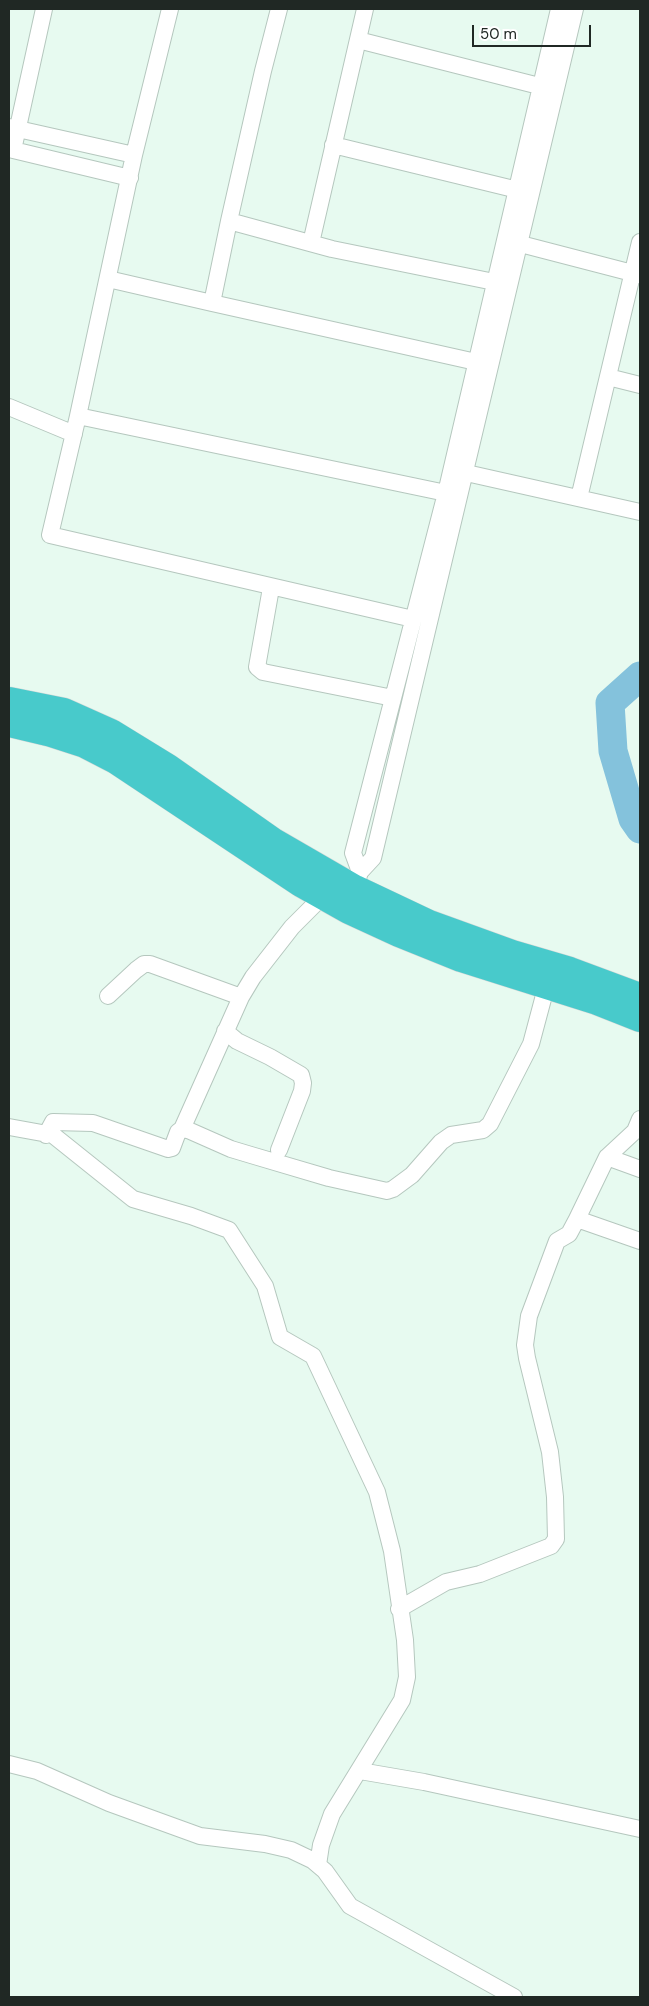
<!DOCTYPE html>
<html>
<head>
<meta charset="utf-8">
<style>
	body { margin:0 }
	#map { position:relative; width:649px; height:2006px; overflow:hidden; background:#e7faf0; font-family:"DM Sans",sans-serif }
	canvas { display:block }
	.frame { position:absolute; inset:0; border:10px solid #202824; pointer-events:none }
	.scale { position:absolute; left:472px; top:25px; width:119px; height:22px; box-sizing:border-box; border:2px solid #202824; border-top:0; padding-left:6px; font-size:15px; line-height:18px; white-space:nowrap; color:#202824; -webkit-text-stroke:4px #fff; paint-order:stroke }
</style>
</head>
<body>
<div id="map">
<canvas width="649" height="2006"></canvas>
<div class="frame"></div>
<div class="scale">50 m</div>
</div>
<script>
const c = document.querySelector('canvas').getContext('2d');
c.lineJoin = 'round';
const toPath = rows => new Path2D(rows.map(r => 'M' + r).join(''));
function stroke(path, color, width, dash) { c.strokeStyle = color; c.lineWidth = width; c.lineCap = dash ? 'butt' : 'round'; c.setLineDash(dash || []); c.stroke(path); }
stroke(toPath([
	[640,676,610,703,613,751,633,819,640,829]
]), '#84c2dc', 29);
const minor = toPath([
	[170,9,134,155,78,416,446,493],
	[279,9,263,71,229,221,332,249,504,284],
	[358,40,551,89],
	[9,127,134,155],
	[333,145,526,192],
	[9,149,130,178],
	[13,150,44,9],
	[229,221,212,303,485,364],
	[509,241,640,275],
	[311,243,365,9],
	[108,279,212,303],
	[608,377,640,385],
	[9,407,74,434],
	[78,416,50,535,413,619],
	[453,470,640,512],
	[579,498,640,242],
	[271,588,257,667,263,672,393,698],
	[360,872,353,853,446,493,559,9],
	[353,895,360,872,373,858,575,9],
	[108,996,136,970,144,964,150,964,241,997],
	[225,1031,237,1041,270,1057,301,1075,303,1083,302,1091,279,1150],
	[9,1127,53,1135,133,1199,191,1216,229,1230,265,1286,280,1337,313,1356,377,1492,392,1551,405,1640,407,1677,402,1700,332,1814,321,1845,318,1865],
	[182,1129,241,997,253,977,292,927,323,896],
	[46,1135,53,1122,93,1123,168,1149,172,1148,178,1132,182,1129,188,1130,231,1149,251,1155,329,1178,387,1191,393,1189,412,1175,441,1142,451,1135,483,1130,490,1124,531,1044,547,984],
	[607,1157,640,1169],
	[577,1219,607,1157,635,1131,640,1119],
	[399,1609,446,1582,480,1574,551,1546,556,1539,555,1497,550,1452,527,1358,525,1345,529,1316,557,1241,569,1234,577,1219,640,1241],
	[9,1764,37,1771,109,1803,200,1836,265,1844,291,1850,312,1860,325,1871,350,1906,514,1997],
	[360,1771,424,1782,640,1829]
]);
const trunk = toPath([
	[9,701,64,712,111,733,168,768,272,841,355,889,429,924,512,954,570,971,640,997],
	[9,723,51,733,85,744,116,760,301,883,349,910,399,933,461,958,597,1001,640,1018]
]);
stroke(minor, '#b5c7be', 18);
stroke(trunk, '#d7d8d8', 29);
stroke(minor, '#fff', 16);
stroke(trunk, '#48cacb', 28);
</script>
</body>
</html>
